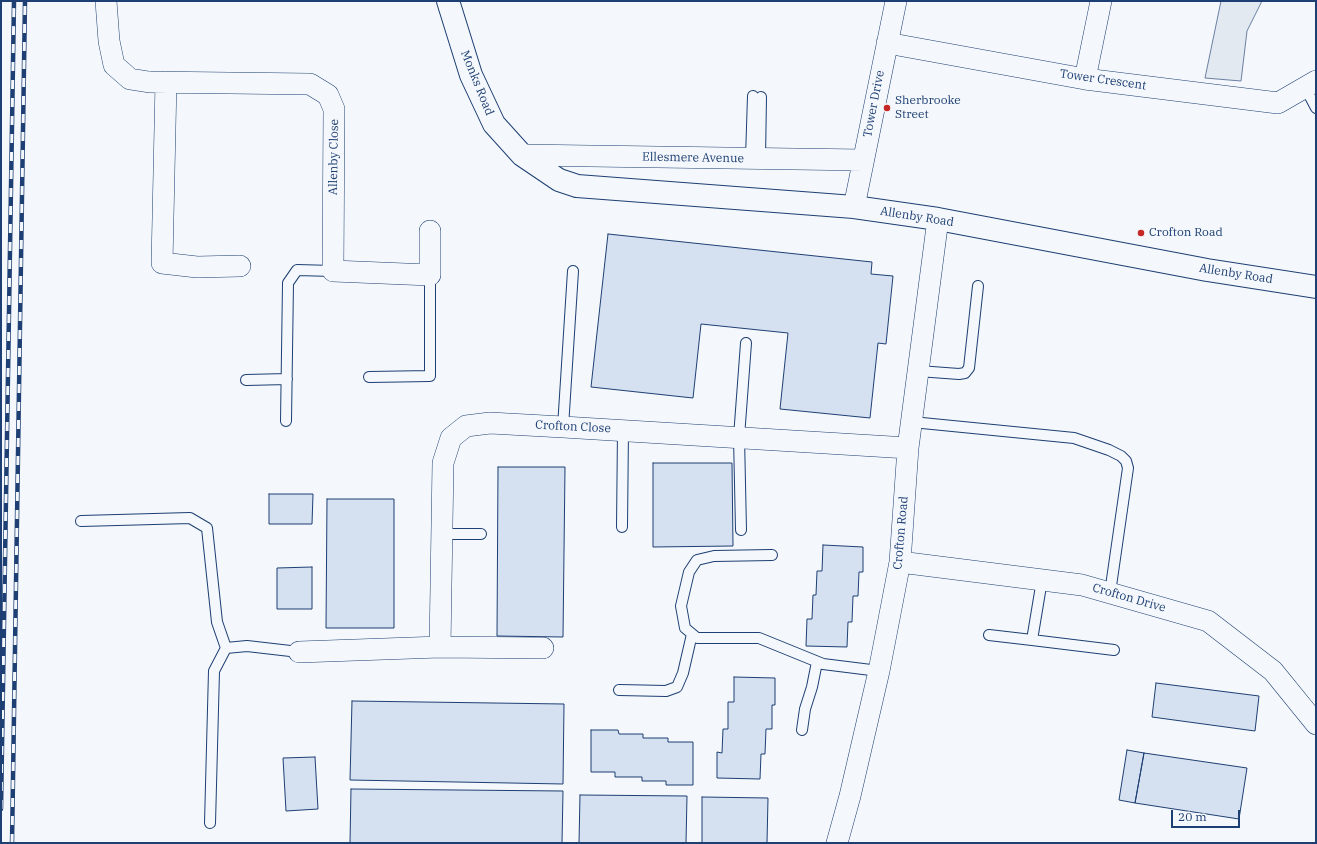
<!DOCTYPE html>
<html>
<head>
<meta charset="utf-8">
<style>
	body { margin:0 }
	#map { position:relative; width:1317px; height:844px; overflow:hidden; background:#f4f7fb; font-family:"IBM Plex Serif",serif }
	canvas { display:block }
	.frame { position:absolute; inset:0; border:2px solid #1d3f73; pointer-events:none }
	.scale { position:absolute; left:1171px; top:810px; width:69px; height:18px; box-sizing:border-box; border:2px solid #1d3f73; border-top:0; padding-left:5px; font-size:12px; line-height:14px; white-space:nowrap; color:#1d3f73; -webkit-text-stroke:3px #f4f7fb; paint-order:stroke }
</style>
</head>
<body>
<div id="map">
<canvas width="1317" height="844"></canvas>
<div class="frame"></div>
<div class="scale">20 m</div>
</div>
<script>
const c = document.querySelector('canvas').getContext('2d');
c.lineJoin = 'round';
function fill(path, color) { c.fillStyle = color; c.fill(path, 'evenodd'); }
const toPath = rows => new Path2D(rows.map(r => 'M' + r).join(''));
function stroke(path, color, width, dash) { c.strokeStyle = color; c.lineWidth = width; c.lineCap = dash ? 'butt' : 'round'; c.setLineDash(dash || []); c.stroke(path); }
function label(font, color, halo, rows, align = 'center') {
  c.font = font + ' "IBM Plex Serif",serif'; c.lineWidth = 3; c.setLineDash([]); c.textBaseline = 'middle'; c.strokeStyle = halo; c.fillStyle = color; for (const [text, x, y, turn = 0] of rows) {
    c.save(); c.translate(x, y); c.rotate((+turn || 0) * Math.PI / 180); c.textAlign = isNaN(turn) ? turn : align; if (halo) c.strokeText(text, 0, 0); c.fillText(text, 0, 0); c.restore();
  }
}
const green = toPath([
	[1221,1,1262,1,1247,31,1241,81,1205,78,1221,1]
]);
fill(green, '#e3e9f0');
stroke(green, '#687fa3', 1);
const building = toPath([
	[608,234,872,262,871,274,893,276,886,344,878,343,870,418,780,409,788,333,701,324,693,398,591,387,608,234],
	[653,463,732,463,733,546,653,547,653,463],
	[498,467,565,467,563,637,497,636,498,467],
	[269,494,313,494,312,524,269,524,269,494],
	[327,499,394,499,394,628,326,628,327,499],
	[823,545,863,547,863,572,859,572,858,596,853,596,852,622,848,622,847,647,806,646,807,619,812,619,813,595,816,595,817,571,822,571,823,545],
	[312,567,312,609,277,609,277,568,312,567],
	[734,677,775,678,775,705,772,705,772,729,766,729,765,754,761,754,760,779,717,778,717,752,722,753,723,729,728,729,728,702,734,702,734,677],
	[1156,683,1259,696,1255,731,1152,717,1156,683],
	[352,701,564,704,563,784,350,780,352,701],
	[591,730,618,730,619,734,643,734,643,738,668,738,668,742,693,742,693,785,666,785,666,781,642,781,642,777,615,777,615,772,591,772,591,730],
	[1127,750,1144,753,1135,803,1119,800,1127,750],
	[1144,753,1247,768,1239,819,1135,803,1144,753],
	[315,757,318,809,286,811,283,758,315,757],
	[351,789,563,791,562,843,350,843,351,789],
	[580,795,687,796,686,843,579,843,580,795],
	[702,797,768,798,767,843,702,843,702,797]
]);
fill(building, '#d5e0f0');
stroke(building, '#1d3f73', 1);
const service = toPath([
	[1305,87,1316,108],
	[751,158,753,96],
	[760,159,761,97],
	[918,371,959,374,965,373,969,368,978,286],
	[369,377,430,376,430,275],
	[246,380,287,379],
	[286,421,288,283,297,270,333,271],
	[912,422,1074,438,1109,450,1121,456,1126,461,1128,468,1110,593],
	[563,427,573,271],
	[81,521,190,518,207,528,217,622,226,648],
	[622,527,623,430],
	[741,530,739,437,746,343],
	[442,534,481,534],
	[772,555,714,556,697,560,689,572,681,606,685,628,697,638,759,638,823,664,879,671],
	[1042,580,1032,640,1114,650],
	[989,635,1032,640],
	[619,690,666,691,677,687,683,673,692,634],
	[802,730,805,709,812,687,817,662],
	[210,823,214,671,226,648,247,646,299,652]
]);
const minor = toPath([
	[106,1,109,41,114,65,130,79,149,82,310,84,328,95,334,109,333,271,430,275,430,231],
	[887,43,1085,79,1278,103,1316,81],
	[1085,79,1101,1],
	[166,82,162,263,197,267,240,266],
	[522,155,863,160],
	[854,207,896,1],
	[900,562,1082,585,1208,621,1273,671,1316,724],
	[440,647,543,648],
	[299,652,440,647,443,463,451,438,466,426,490,423,563,427,908,448],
	[837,843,850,796,879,671,900,562,908,448,938,219]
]);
const secondary = toPath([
	[448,1,471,75,494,124,522,155,559,180,577,186,854,207,938,219,1207,270,1316,287]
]);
stroke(service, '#1d3f73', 12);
stroke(minor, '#1d3f73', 22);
stroke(secondary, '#1d3f73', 24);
stroke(service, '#f4f7fb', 10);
stroke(minor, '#f4f7fb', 21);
stroke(secondary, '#f4f7fb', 22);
const rail = toPath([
	[1,809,14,1],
	[12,843,25,1]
]);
stroke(rail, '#1d3f73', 4.5);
stroke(rail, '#f4f7fb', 3, [9]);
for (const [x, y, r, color] of [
	[887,108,4,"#c62828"],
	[1141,233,4,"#c62828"]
]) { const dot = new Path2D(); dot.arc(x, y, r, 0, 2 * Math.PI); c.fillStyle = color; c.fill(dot); stroke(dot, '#f4f7fb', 1.5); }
label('12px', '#1d3f73', '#f4f7fb', [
	["Tower Crescent",1103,80,8],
	["Monks Road",477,83,68],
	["Tower Drive",874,104,-79],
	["Allenby Close",334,157,-89],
	["Ellesmere Avenue",693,158,1],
	["Allenby Road",917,217,9],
	["Allenby Road",1236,274,9],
	["Crofton Close",573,427,3],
	["Crofton Road",901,533,-85],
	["Crofton Drive",1129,598,16]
]);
label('12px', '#1d3f73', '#f4f7fb', [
	["Sherbrooke",895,101],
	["Street",895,115],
	["Crofton Road",1149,233]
], 'left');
</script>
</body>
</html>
